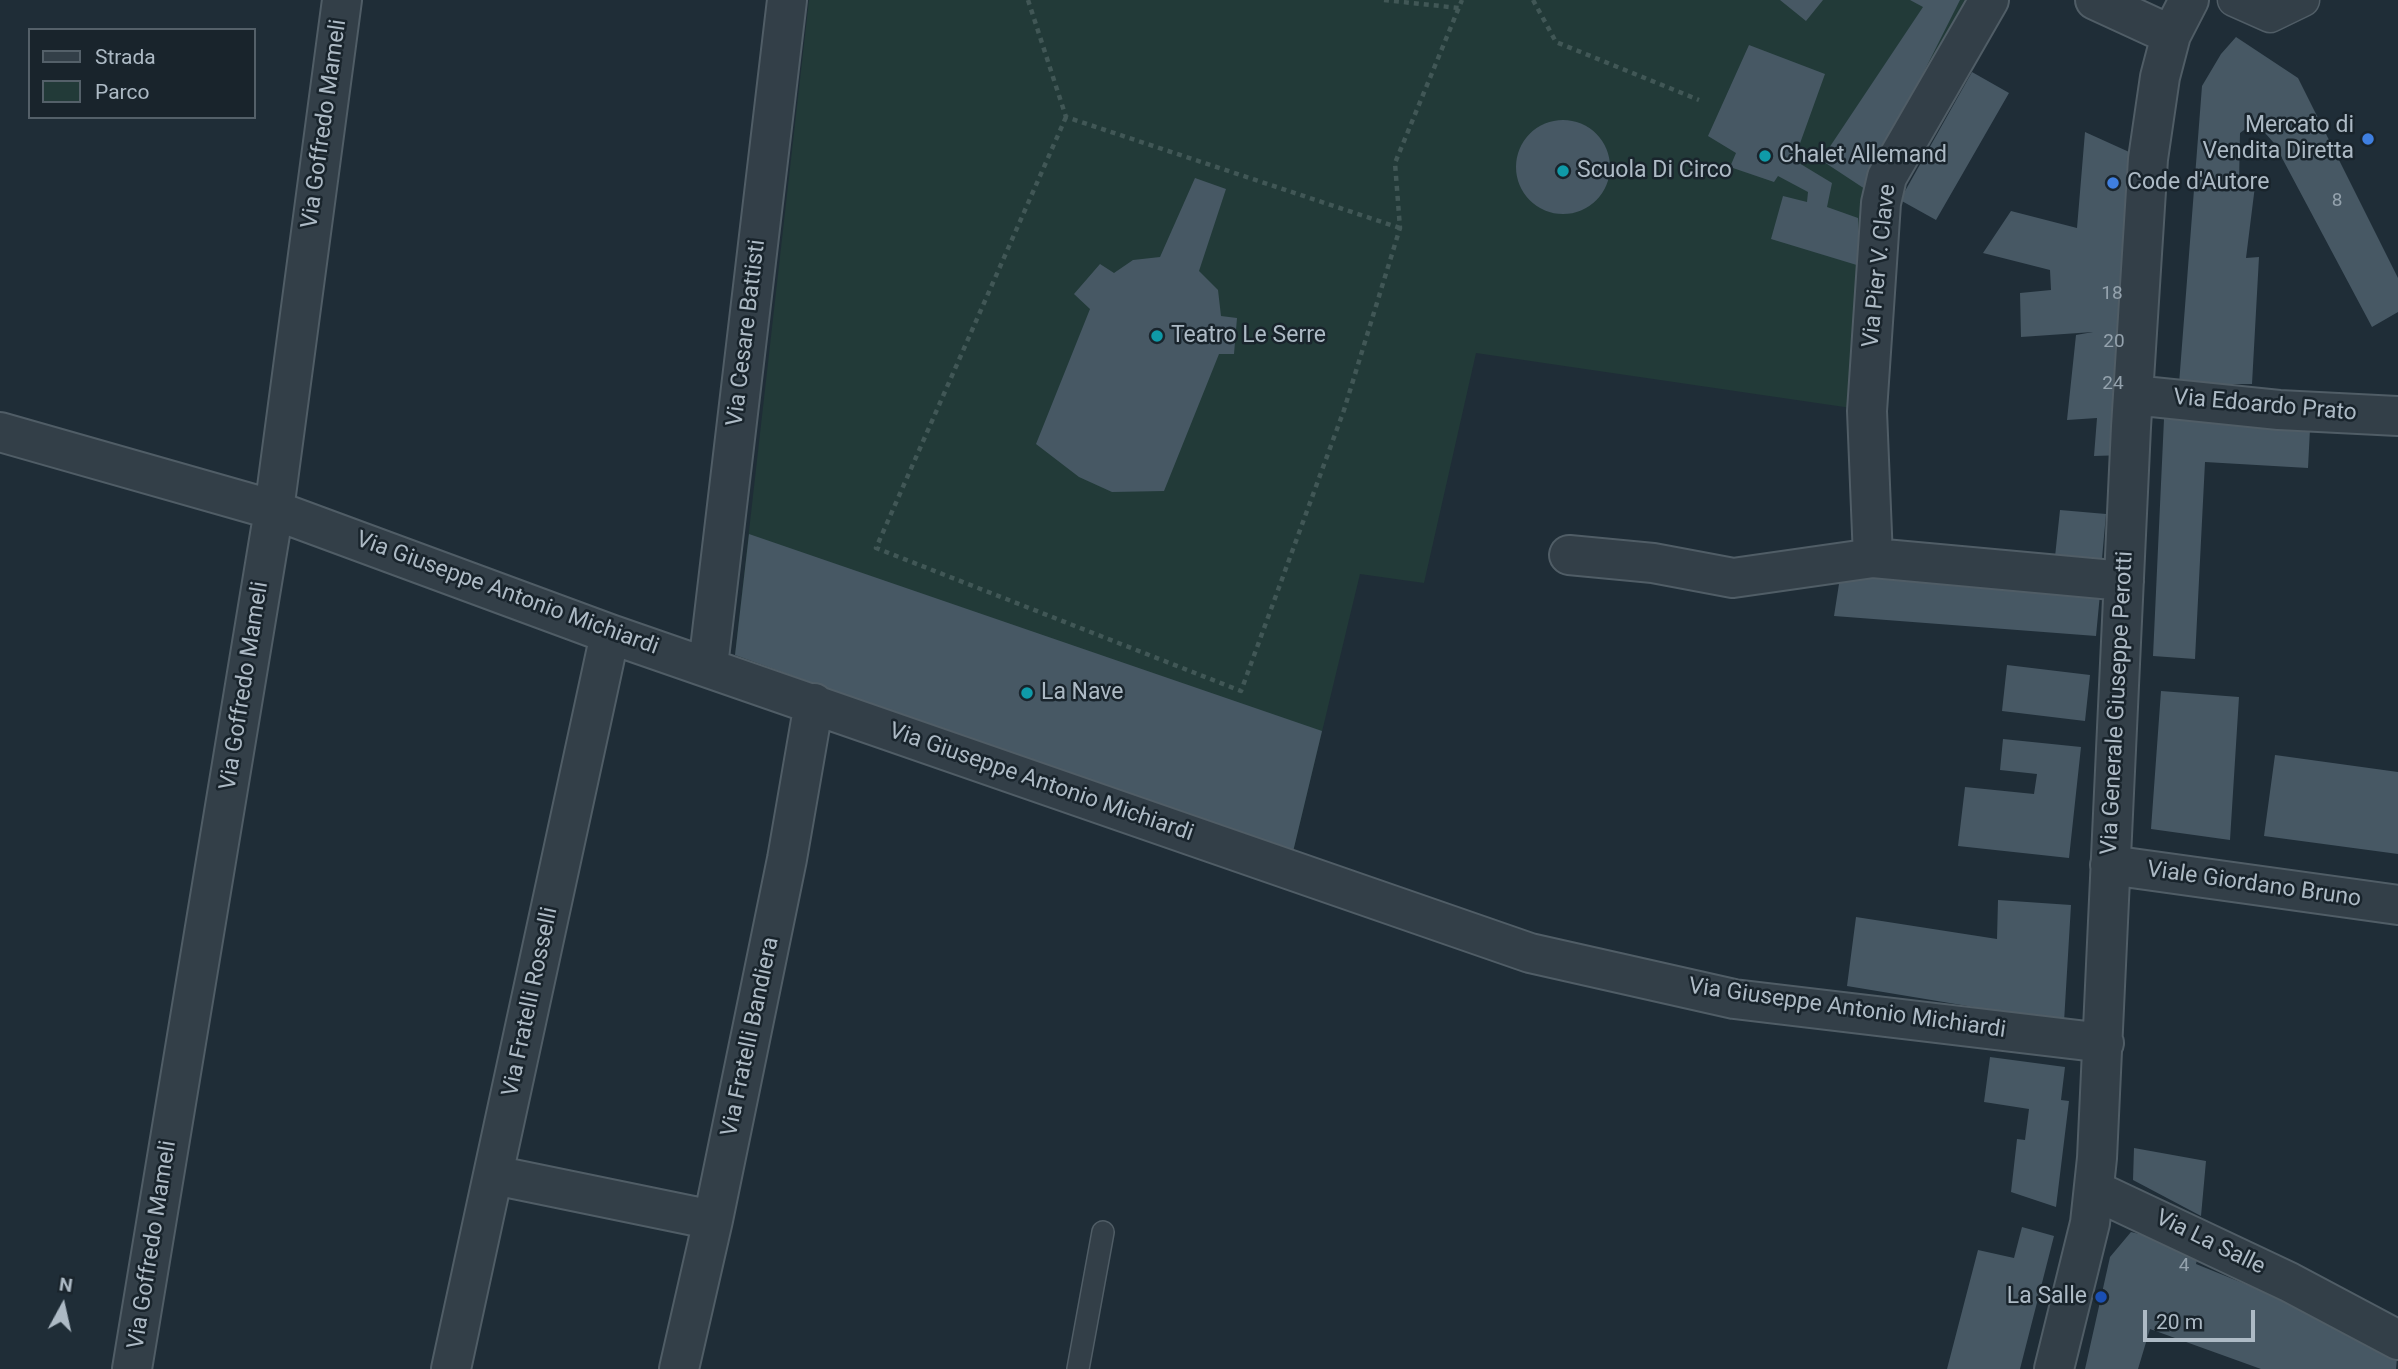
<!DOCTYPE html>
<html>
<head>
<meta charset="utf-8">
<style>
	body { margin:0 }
	#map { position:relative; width:2398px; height:1369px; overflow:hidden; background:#1f2d37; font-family:Roboto,sans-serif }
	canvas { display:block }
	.legend { position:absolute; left:28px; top:28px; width:228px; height:91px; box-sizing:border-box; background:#19242c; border:2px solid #546069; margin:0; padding:9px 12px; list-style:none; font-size:21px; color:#adbac5 }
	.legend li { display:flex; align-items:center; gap:14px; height:35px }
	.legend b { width:35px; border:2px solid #546069 }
	.north { position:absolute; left:28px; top:1271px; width:70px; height:70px; -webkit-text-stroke:5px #19242c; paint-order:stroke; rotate:8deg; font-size:19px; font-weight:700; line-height:28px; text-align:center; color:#adbac5 }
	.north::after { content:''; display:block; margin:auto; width:24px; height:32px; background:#adbac5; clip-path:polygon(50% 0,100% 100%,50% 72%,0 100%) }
	.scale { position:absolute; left:2143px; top:1310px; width:112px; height:32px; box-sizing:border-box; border:4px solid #adbac5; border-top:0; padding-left:9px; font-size:21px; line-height:24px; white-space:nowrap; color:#adbac5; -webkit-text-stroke:5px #19242c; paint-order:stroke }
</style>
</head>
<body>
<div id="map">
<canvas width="2398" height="1369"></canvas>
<ul class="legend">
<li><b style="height:9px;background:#333f48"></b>Strada</li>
<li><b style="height:19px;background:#223a38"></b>Parco</li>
</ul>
<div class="north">N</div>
<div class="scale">20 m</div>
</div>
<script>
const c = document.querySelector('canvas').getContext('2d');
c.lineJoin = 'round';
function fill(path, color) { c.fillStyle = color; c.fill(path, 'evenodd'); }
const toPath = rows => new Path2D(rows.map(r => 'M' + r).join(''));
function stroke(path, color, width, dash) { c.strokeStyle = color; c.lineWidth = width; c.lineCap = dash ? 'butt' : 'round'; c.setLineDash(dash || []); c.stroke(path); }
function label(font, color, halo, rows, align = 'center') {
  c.font = font + ' Roboto,sans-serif'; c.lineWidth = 5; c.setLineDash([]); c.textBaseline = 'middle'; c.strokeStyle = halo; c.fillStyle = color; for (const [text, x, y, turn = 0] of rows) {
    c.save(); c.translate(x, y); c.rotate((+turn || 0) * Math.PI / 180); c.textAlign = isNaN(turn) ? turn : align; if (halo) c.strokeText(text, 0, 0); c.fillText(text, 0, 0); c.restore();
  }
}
fill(toPath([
	[809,0,1976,0,1869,195,1858,409,1476,353,1424,583,1360,574,1292,856,735,655]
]), '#223a38');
fill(toPath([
	[1780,0,1823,0,1806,21],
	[1910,0,1960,0,1865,189,1821,160,1923,7],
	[2236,37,2298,78,2398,278,2398,312,2372,327,2274,143,2255,122,2240,133,2239,185,2255,186,2246,258,2259,257,2252,384,2179,384,2202,86,2221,54],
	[1749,45,1825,74,1794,160,1832,183,1827,207,1858,218,1860,266,1771,239,1783,196,1807,202,1808,192,1778,176,1774,182,1730,167,1736,153,1708,136],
	[1972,72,2009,93,1936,220,1900,200],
	'1516 167a47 47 0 1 1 94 0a47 47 0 1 1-94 0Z',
	[2085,132,2138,156,2125,455,2094,456,2097,418,2067,420,2076,335,2093,332,2021,337,2020,293,2051,290,2050,270,1983,253,2011,211,2077,228],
	[1195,178,1226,189,1199,271,1218,290,1221,316,1237,318,1234,354,1219,354,1164,491,1112,492,1079,477,1036,444,1090,309,1074,294,1100,264,1114,273,1133,260,1160,257],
	[2164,419,2310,429,2308,468,2205,462,2195,659,2153,656],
	[2060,510,2106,514,2101,570,2054,566],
	[749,534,1322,731,1292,856,735,655],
	[1841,571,2100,594,2096,636,1834,616],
	[2007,665,2090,675,2085,721,2002,711],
	[2161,691,2239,697,2230,840,2151,829],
	[2003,739,2081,747,2069,858,1958,846,1965,787,2034,794,2037,774,2000,770],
	[2275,755,2398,772,2398,854,2264,836],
	[1998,900,2071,905,2064,1022,1847,986,1856,917,1997,939],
	[1990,1057,2065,1067,2061,1100,2069,1101,2056,1207,2011,1192,2017,1139,2025,1140,2029,1109,1984,1102],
	[2134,1148,2206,1161,2201,1216,2133,1180],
	[2022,1227,2054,1236,2020,1369,1947,1369,1978,1250,2014,1258],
	[2131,1232,2164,1240,2201,1242,2196,1264,2398,1346,2396,1369,2261,1369,2150,1329,2138,1369,2085,1369,2110,1257]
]), '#475864');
const service = toPath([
	[1078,1369,1103,1232]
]);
const pedestrian = toPath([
	[2234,0,2270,16,2303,0]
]);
const minor = toPath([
	[2095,0,2171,35],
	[2133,395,2279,410,2398,416],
	[0,432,274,510,610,634,1530,953,1734,999,2104,1043],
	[1569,555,1653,563,1733,578,1873,558,2124,581],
	[1873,558,1867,411,1881,203,1887,177,1989,0],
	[708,666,787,0],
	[2110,865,2398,905],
	[494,1175,713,1220],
	[2094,1190,2289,1282,2398,1340],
	[132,1369,274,510,342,0],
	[451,1369,610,634],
	[679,1369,713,1220,787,859,814,703],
	[2054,1369,2090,1223,2097,1158,2131,427,2148,159,2160,77,2171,35,2189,0]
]);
stroke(service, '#505d66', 24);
stroke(pedestrian, '#505d66', 35);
stroke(minor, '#505d66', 42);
stroke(toPath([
	[1028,0,1066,117,1400,228],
	[1384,0,1459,8],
	[1533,0,1556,42,1699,100],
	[1066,117,876,548,1241,691,1344,410,1400,228,1395,163,1462,0]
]), '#415756', 4.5, [5, 5]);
stroke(service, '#333f48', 21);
stroke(pedestrian, '#333f48', 32);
stroke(minor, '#333f48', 38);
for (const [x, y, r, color] of [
	[2368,139,7,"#3f7fe0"],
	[1765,156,7,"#0f9aa8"],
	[1563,171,7,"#0f9aa8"],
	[2113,183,7,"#3f7fe0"],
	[1157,336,7,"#0f9aa8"],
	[1027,693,7,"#0f9aa8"],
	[2101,1297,7,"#1a4fb4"]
]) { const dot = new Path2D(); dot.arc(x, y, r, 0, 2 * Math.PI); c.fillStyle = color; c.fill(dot); stroke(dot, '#19242c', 2.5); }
label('19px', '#94a2ad', null, [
	["8",2337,201],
	["18",2112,294],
	["20",2114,342],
	["24",2113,384],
	["4",2184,1266]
]);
label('23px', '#adbac5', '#19242c', [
	["Via Goffredo Mameli",325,124,-82],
	["Via Pier V. Clave",1880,266,-84],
	["Via Cesare Battisti",747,333,-83],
	["Via Edoardo Prato",2265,406,5],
	["Via Giuseppe Antonio Michiardi",507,594,20],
	["Via Goffredo Mameli",245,686,-81],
	["Via Generale Giuseppe Perotti",2118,703,-87],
	["Via Giuseppe Antonio Michiardi",1041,783,19],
	["Viale Giordano Bruno",2254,885,8],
	["Via Fratelli Rosselli",531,1002,-78],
	["Via Giuseppe Antonio Michiardi",1847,1009,8],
	["Via Fratelli Bandiera",751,1037,-78],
	["Via La Salle",2210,1243,26],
	["Via Goffredo Mameli",153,1245,-81]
]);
label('23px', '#adbac5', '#19242c', [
	["Mercato di",2354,126,"right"],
	["Vendita Diretta",2354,152,"right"],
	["Chalet Allemand",1779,156],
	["Scuola Di Circo",1577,171],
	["Code d'Autore",2127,183],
	["Teatro Le Serre",1171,336],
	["La Nave",1041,693],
	["La Salle",2087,1297,"right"]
], 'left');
</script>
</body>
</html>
